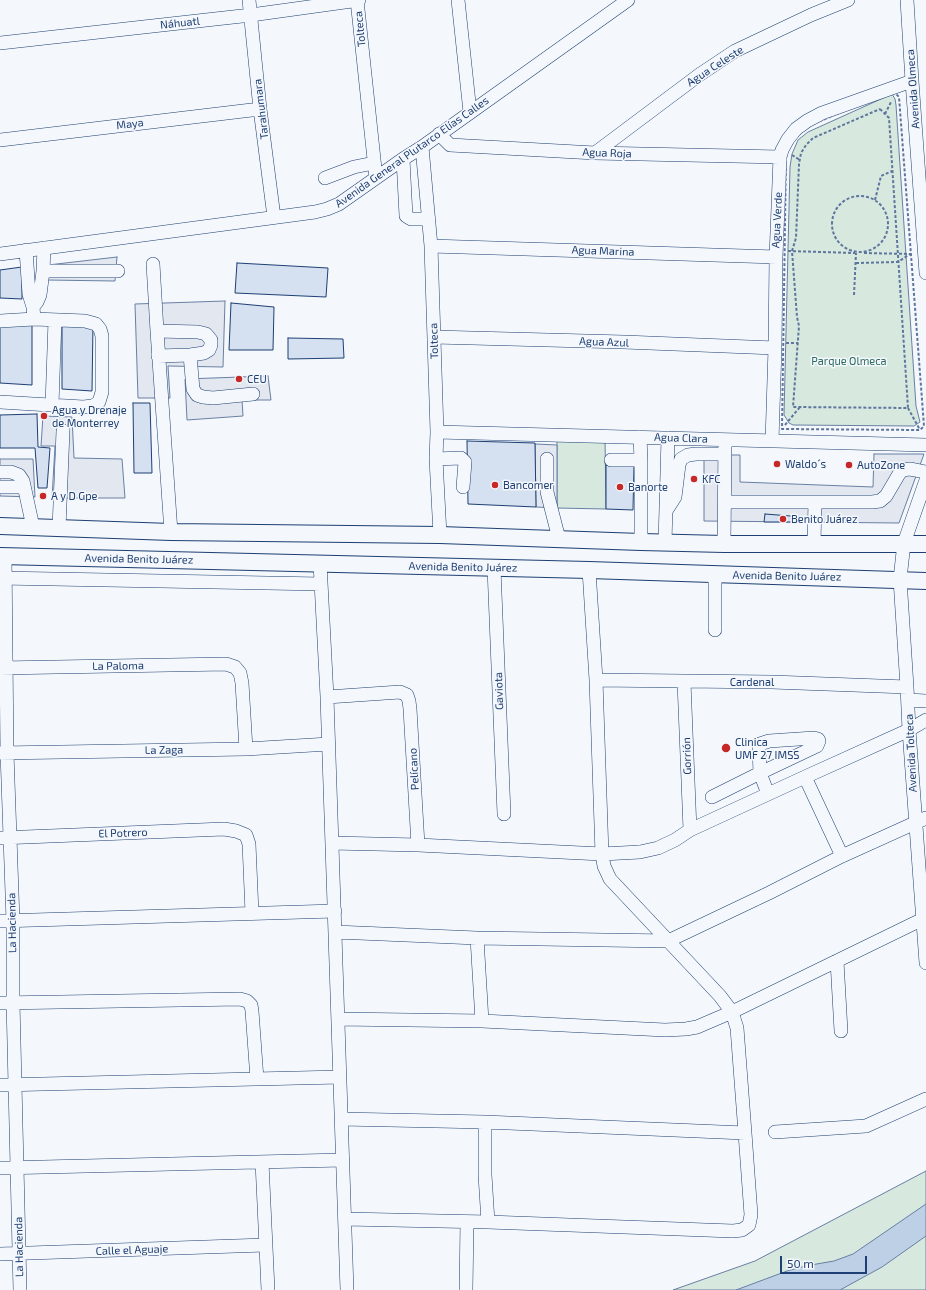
<!DOCTYPE html>
<html>
<head>
<meta charset="utf-8">
<style>
	body { margin:0 }
	#map { position:relative; width:926px; height:1290px; overflow:hidden; background:#f4f7fb; font-family:"Exo 2",sans-serif }
	canvas { display:block }
	.scale { position:absolute; left:780px; top:1256px; width:87px; height:18px; box-sizing:border-box; border:2px solid #1d3f73; border-top:0; padding-left:5px; font-size:12px; line-height:14px; white-space:nowrap; color:#1d3f73; -webkit-text-stroke:3px #f4f7fb; paint-order:stroke }
</style>
</head>
<body>
<div id="map">
<canvas width="926" height="1290"></canvas>
<div class="scale">50 m</div>
</div>
<script>
const c = document.querySelector('canvas').getContext('2d');
c.lineJoin = 'round';
function fill(path, color) { c.fillStyle = color; c.fill(path, 'evenodd'); }
const toPath = rows => new Path2D(rows.map(r => 'M' + r).join(''));
function stroke(path, color, width, dash) { c.strokeStyle = color; c.lineWidth = width; c.lineCap = dash ? 'butt' : 'round'; c.setLineDash(dash || []); c.stroke(path); }
function label(font, color, halo, rows, align = 'center') {
  c.font = font + ' "Exo 2",sans-serif'; c.lineWidth = 3; c.setLineDash([]); c.textBaseline = 'middle'; c.strokeStyle = halo; c.fillStyle = color; for (const [text, x, y, turn = 0] of rows) {
    c.save(); c.translate(x, y); c.rotate((+turn || 0) * Math.PI / 180); c.textAlign = isNaN(turn) ? turn : align; if (halo) c.strokeText(text, 0, 0); c.fillText(text, 0, 0); c.restore();
  }
}
const green = toPath([
	[892,94,895,99,896,105,916,406,920,422,914,426,793,425,789,423,784,415,790,167,792,154,798,140,808,132,892,94],
	[557,436,605,437,606,509,557,508,557,436],
	[926,1171,926,1290,673,1290,755,1261,926,1171]
]);
fill(green, '#d7e8df');
stroke(green, '#687fa3', 1);
const parking = toPath([
	[117,257,115,281,47,280,48,265,117,257],
	[225,301,223,367,168,366,170,398,138,398,135,304,225,301],
	[268,376,271,400,242,400,243,416,187,420,185,379,268,376],
	[43,416,72,417,74,458,122,459,125,498,52,498,55,446,41,446,43,416],
	[535,444,557,445,557,508,536,507,535,444],
	[874,454,924,454,899,523,704,521,704,455,740,455,740,482,873,487,874,454],
	[0,459,33,459,35,497,0,496,0,459]
]);
fill(parking, '#e3e8f0');
stroke(parking, '#687fa3', 1);
const water = toPath([
	[926,1204,926,1236,882,1267,840,1290,736,1290,787,1271,805,1266,834,1261,853,1254,926,1204]
]);
fill(water, '#bed0e5');
stroke(water, '#687fa3', 1);
const building = toPath([
	[237,263,328,268,326,297,235,293,237,263],
	[22,267,22,299,0,298,0,270,22,267],
	[231,303,274,307,273,350,229,350,231,303],
	[32,322,32,385,0,383,0,323,32,322],
	[93,324,92,391,62,389,62,326,93,324],
	[288,338,343,339,344,358,288,359,288,338],
	[133,403,150,403,152,473,134,473,133,403],
	[37,414,38,447,50,448,47,488,38,488,35,448,0,448,0,415,37,414],
	[467,441,535,443,536,507,468,504,467,441],
	[606,465,634,465,633,510,606,509,606,465],
	[765,514,803,517,802,522,764,522,765,514]
]);
fill(building, '#d5e0f0');
stroke(building, '#1d3f73', 1);
const minor = toPath([
	[249,0,260,109,274,217],
	[357,0,376,178],
	[458,0,470,112],
	[907,0,912,81,926,273],
	[0,43,251,15,359,0],
	[439,134,450,145,595,153,780,157],
	[0,140,260,109],
	[422,147,431,246,437,432,436,459,440,535],
	[595,153,699,75,735,51,811,15,848,0],
	[403,159,406,216,411,219,429,219],
	[325,178,354,167,374,163],
	[431,246,776,257],
	[26,250,29,294,33,307,34,319],
	[0,254,315,212,327,209,339,204,403,159,422,147,628,0],
	[153,264,157,331,171,532],
	[43,271,118,271],
	[33,307,37,302,40,295,43,271,44,248],
	[0,321,34,319,85,321,96,324,100,329,102,336,102,392,99,402,93,406,83,407,0,402],
	[157,331,198,332,206,334,211,340,211,345,209,350,204,353,190,355,158,356],
	[434,337,624,342,775,348],
	[190,355,193,389,197,395,203,397,213,398,253,394],
	[52,405,55,320],
	[437,432,926,445],
	[640,437,641,460],
	[772,441,775,348,776,257,780,157,782,150,788,139,796,129,807,121,822,113,912,81],
	[436,459,461,458,465,462,463,487],
	[547,459,547,492,559,539],
	[611,460,641,460,641,542],
	[0,472,11,472,19,475,23,481,33,527],
	[926,480,904,543,900,579,907,687,909,730,926,963],
	[0,487,24,487],
	[725,502,872,502,880,501,886,496,899,474,902,470,910,469,926,472],
	[666,511,675,497,679,465,681,459,688,455,696,454,725,454],
	[59,528,63,431],
	[665,542,668,438],
	[814,543,815,502],
	[724,544,725,440],
	[5,556,7,753,13,921,13,1002,20,1290],
	[320,563,327,697,347,1290],
	[494,568,504,814],
	[0,578,321,584],
	[715,630,715,575],
	[0,668,226,664,235,667,240,673,242,683,246,749],
	[596,680,772,682,907,687],
	[684,682,690,830],
	[327,697,400,692,407,695,409,701,410,709,418,845],
	[908,700,926,701],
	[814,738,818,739,819,741,817,746,760,773,759,748,760,744,769,741,814,738],
	[0,753,246,749,329,744],
	[805,777,842,856],
	[712,797,760,773,768,794],
	[0,838,224,829,236,831,246,835,249,844,252,913],
	[332,843,418,845,602,854,640,852,658,848,675,840,690,830,805,777,909,730,926,720],
	[0,921,335,911],
	[335,932,477,938,668,941,769,893,842,856,926,818],
	[477,938,482,1021],
	[837,961,841,1031],
	[0,1003,240,999,247,1001,251,1005,252,1011,257,1079],
	[338,1019,482,1021,665,1030,686,1029,697,1027,732,1012,923,919,926,919],
	[0,1085,340,1077],
	[341,1119,485,1122,745,1133],
	[485,1122,485,1175,488,1222],
	[775,1132,866,1126,926,1099],
	[262,1162,268,1290],
	[0,1168,343,1160],
	[345,1219,488,1222,733,1231,742,1230,749,1225,751,1215,745,1133,737,1028,732,1012,720,996,610,879,604,866,602,854,596,680,589,570],
	[0,1254,265,1245],
	[466,1290,467,1222]
]);
const major = toPath([
	[0,526,171,532,440,535,641,542,724,544,926,544],
	[0,556,589,570,926,581]
]);
stroke(minor, '#1d3f73', 14);
stroke(major, '#1d3f73', 18);
stroke(toPath([
	[893,91,899,97,924,426,920,430,782,429,786,157,789,147,796,138,808,126,893,91],
	[880,109,889,118,908,408,793,407,799,326,797,317,792,251,796,238,799,164,801,153,806,145,813,138,880,109],
	[885,114,891,102],
	[792,155,800,160],
	'832 224a28 28 0 1 1 56 0a28 28 0 1 1-56 0Z',
	[875,200,881,176,892,171],
	[788,251,855,253],
	[864,253,911,254],
	[856,263,898,262,910,254],
	[854,295,856,253],
	[786,343,798,343],
	[908,408,920,430],
	[785,425,800,407]
]), '#5e769c', 2, [3, 2]);
stroke(minor, '#f4f7fb', 13);
stroke(major, '#f4f7fb', 16);
for (const [x, y, r, color] of [
	[239,379,4,"#c62828"],
	[44,416,4,"#c62828"],
	[777,464,4,"#c62828"],
	[849,465,4,"#c62828"],
	[694,479,4,"#c62828"],
	[495,485,4,"#c62828"],
	[620,487,4,"#c62828"],
	[43,496,4,"#c62828"],
	[783,519,4,"#c62828"],
	[726,748,5,"#c62828"]
]) { const dot = new Path2D(); dot.arc(x, y, r, 0, 2 * Math.PI); c.fillStyle = color; c.fill(dot); stroke(dot, '#f4f7fb', 1.5); }
label('11px', '#1d3f73', '#f4f7fb', [
	["Náhuatl",180,23,-6],
	["Tolteca",360,29,-96],
	["Agua Celeste",715,66,-33],
	["Avenida Olmeca",913,89,-94],
	["Tarahumara",261,109,-97],
	["Maya",130,124,-7],
	["Avenida General Plutarco Elías Calles",412,152,-35],
	["Agua Roja",607,153,2],
	["Agua Verde",777,220,-87],
	["Agua Marina",603,251,2],
	["Tolteca",434,341,-92],
	["Agua Azul",604,342,2],
	["Agua Clara",681,438,2],
	["Avenida Benito Juárez",139,559,1],
	["Avenida Benito Juárez",463,567,1],
	["Avenida Benito Juárez",787,576,1],
	["La Paloma",118,666,-1],
	["Cardenal",752,682],
	["Gaviota",499,691,-92],
	["La Zaga",164,750,-1],
	["Avenida Tolteca",911,753,-93],
	["Gorrión",687,756,-92],
	["Pelícano",414,769,-93],
	["El Potrero",123,833,-2],
	["La Hacienda",12,923,-91],
	["La Hacienda",19,1247,-91],
	["Calle el Aguaje",132,1250,-2]
]);
label('11px', '#2c6c60', '#f4f7fb', [
	["Parque Olmeca",849,361]
]);
label('11px', '#1d3f73', '#f4f7fb', [
	["CEU",247,379],
	["Agua y Drenaje",52,410],
	["de Monterrey",52,423],
	["Waldo´s",785,464],
	["AutoZone",857,465],
	["KFC",702,479],
	["Bancomer",503,485],
	["Banorte",628,487],
	["A y D Gpe",51,496],
	["Benito Juárez",791,519],
	["Clinica",735,742],
	["UMF 27 IMSS",735,755]
], 'left');
</script>
</body>
</html>
